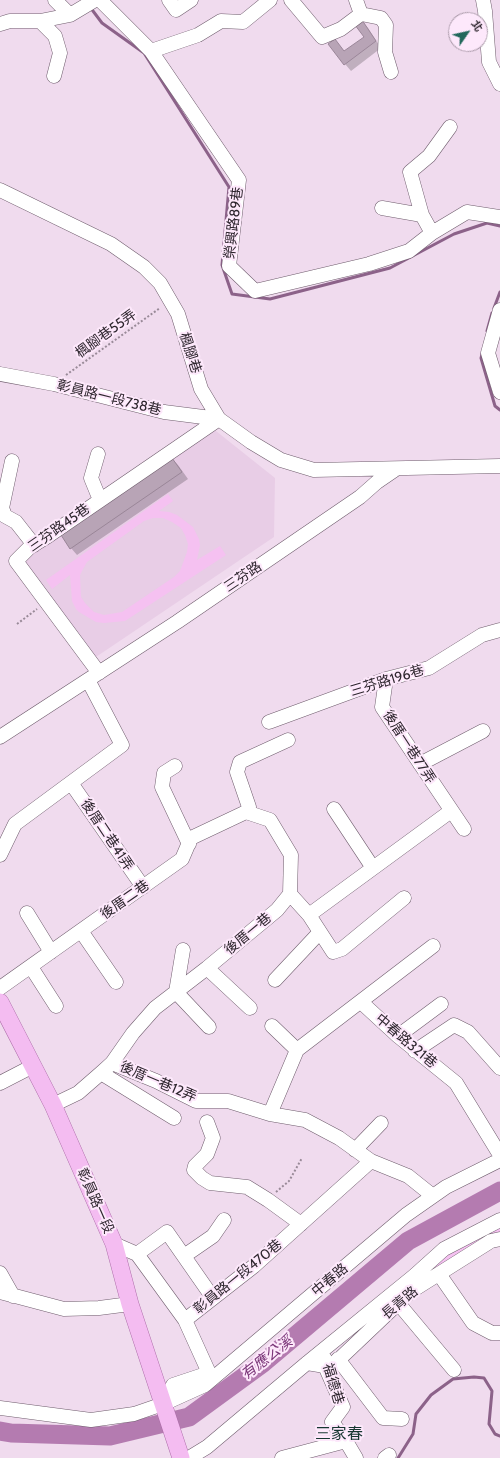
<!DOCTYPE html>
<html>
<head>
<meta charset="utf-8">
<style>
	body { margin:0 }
	#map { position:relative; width:500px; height:1458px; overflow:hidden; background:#f0dbee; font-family:Cabin,"Noto Sans TC",sans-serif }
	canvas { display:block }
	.north { position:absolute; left:448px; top:12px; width:40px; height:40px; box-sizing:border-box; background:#fde8fb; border:1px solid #aa9aa9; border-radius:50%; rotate:56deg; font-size:11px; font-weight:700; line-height:16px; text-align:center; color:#2e262e }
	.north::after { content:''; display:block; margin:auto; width:14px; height:18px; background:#21675b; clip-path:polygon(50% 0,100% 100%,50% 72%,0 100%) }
</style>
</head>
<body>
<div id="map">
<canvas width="500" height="1458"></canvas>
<div class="north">北</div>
</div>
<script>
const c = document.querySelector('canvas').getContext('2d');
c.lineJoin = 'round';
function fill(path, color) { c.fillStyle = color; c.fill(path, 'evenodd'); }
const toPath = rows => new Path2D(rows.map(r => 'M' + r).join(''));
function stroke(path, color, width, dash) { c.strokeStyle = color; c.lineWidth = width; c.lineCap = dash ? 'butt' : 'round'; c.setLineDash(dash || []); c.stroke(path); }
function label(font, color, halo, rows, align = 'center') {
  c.font = font + ' Cabin,"Noto Sans TC",sans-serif'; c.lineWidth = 4; c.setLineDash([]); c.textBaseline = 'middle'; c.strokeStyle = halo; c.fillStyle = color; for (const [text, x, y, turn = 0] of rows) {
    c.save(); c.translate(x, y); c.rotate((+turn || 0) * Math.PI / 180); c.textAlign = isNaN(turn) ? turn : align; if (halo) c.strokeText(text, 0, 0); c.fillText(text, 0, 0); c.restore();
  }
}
fill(toPath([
	[211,427,275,478,274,537,93,659,21,559]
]), '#e8cde6');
fill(toPath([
	[168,494,173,501,159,511,169,512,177,515,193,527,199,539,200,545,197,560,220,546,226,555,125,621,104,623,96,622,79,612,76,609,72,601,70,575,52,589,46,580],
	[153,518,163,518,172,522,181,528,185,535,188,544,187,552,180,571,174,577,122,612,104,615,94,612,85,603,81,597,80,575,83,569,87,562,144,521],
	[500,1225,500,1239,437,1275,429,1266,447,1253]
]), '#f5c1f1');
fill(toPath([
	[362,21,368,28,381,48,351,71,329,45,335,40,345,52,365,37],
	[172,459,178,465,188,479,77,555,71,548]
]), '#0003');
stroke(toPath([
	[90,7,102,23,144,53,229,187,222,265,232,294,270,299,390,268,454,234,487,223,500,226],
	[494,308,500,292],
	[487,331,492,313],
	[482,354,481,358,495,406,500,410],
	[398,1458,413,1434,416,1414,431,1395,453,1379,474,1377,484,1378,492,1391,489,1424,495,1434,500,1436]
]), '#8c6289', 3);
stroke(toPath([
	[0,1431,11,1433,110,1436,189,1417,263,1363,408,1241,500,1191]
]), '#b47bb0', 19);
const building = toPath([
	[362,20,376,41,344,65,328,44,335,39,344,51,364,37,355,25,362,20],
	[172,458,182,472,70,549,61,535,172,458]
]);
fill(building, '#b8a4b6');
stroke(building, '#9a8698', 1);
const minor = toPath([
	[55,0,70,15],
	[100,0,151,51,239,180,229,266,255,291,369,264,409,251,432,233,467,212,500,217],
	[169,0,176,10,191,0],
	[291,0,322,37,341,29,361,14,356,0],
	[483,0,485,11,489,62,500,84],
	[361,14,381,18,386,25,385,52,391,72],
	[40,21,55,36,60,53,54,76],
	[0,24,10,21,40,21,70,15,95,0],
	[151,51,198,35,221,21,243,22,270,0],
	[0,190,111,244,144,267,160,283,178,314,201,389,219,419,251,442,281,460,314,470,500,466],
	[382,208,422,215],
	[432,233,422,215,410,172,429,156,450,127],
	[500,310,488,353,500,392],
	[0,374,54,384,164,412,219,419],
	[98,454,91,478,100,500],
	[12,461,2,508,5,516,16,522,34,545],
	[99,673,16,561,30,547,48,536,219,419],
	[386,679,382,707,464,829],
	[269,722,386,679,429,668,482,635,500,630],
	[0,737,177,622,360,497,377,482,396,469],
	[420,764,483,731],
	[175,766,164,773,162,787,189,844],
	[71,783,143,887],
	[334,809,373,868],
	[246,812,270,820,291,855,290,894],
	[0,855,15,824,122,745,88,680],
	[27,913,51,952],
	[309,915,333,952,342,949,404,898],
	[81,931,116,982],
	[183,950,176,992,209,1027],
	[31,967,56,1006],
	[207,968,250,1008],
	[275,980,320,932],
	[0,988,182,859,191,838,246,812,249,807,237,772,240,762,288,740],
	[361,1002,398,1036,456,1083,500,1155],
	[272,1026,297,1050],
	[398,1036,441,1004],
	[415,1051,454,1025,468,1032,500,1068],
	[112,1063,156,1081,196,1101,228,1101,270,1114,305,1120,339,1138,371,1161,408,1176,433,1196],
	[101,1073,174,1118],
	[0,1083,33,1066],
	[53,1105,78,1093,101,1073,112,1063,133,1033,155,1008,207,968,277,910,290,894,309,915,451,811],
	[270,1114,297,1050,433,946],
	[207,1122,213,1138,207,1154,195,1166,194,1170,202,1178,210,1183,247,1187,268,1200,301,1224],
	[355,1150,381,1123],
	[114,1244,137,1254,185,1320,209,1373,173,1385,163,1404],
	[137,1254,167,1232,213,1298],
	[184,1256,213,1236,224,1220],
	[0,1273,13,1296],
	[439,1274,473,1323,492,1333,500,1333],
	[0,1292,64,1309,99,1308,130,1304],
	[398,1303,454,1370],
	[185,1320,254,1266,371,1161],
	[325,1359,325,1366,343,1407,332,1422,346,1441,356,1458],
	[338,1359,383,1418,402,1419],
	[307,1363,331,1367,410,1292,491,1241,500,1239],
	[0,1408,91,1420,134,1414,163,1404,205,1385,406,1215,446,1187,500,1160],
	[189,1458,207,1447,307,1363,414,1276,444,1249,500,1220],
	[282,1458,346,1441],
	[385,1458,389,1455]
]);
const major = toPath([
	[0,1002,53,1105,114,1244,130,1304,181,1458]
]);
stroke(minor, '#6f5d6d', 15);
stroke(major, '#aa6aa6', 18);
stroke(toPath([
	[66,375,160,308],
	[17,624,37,609],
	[276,1192,289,1181,302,1158]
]), '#998a98', 2, [2, 2]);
stroke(minor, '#fff', 14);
stroke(major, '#f4bcf1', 17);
label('14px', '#2e262e', '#fde8fb', [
	["榮興路89巷",234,223,-83],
	["楓腳巷55弄",106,334,-36],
	["楓腳巷",190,353,72],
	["彰員路一段738巷",109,398,14],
	["三芬路45巷",59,528,-35],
	["三芬路",243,577,-34],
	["三芬路196巷",387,681,-17],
	["後厝一巷77弄",409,747,57],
	["後厝二巷41弄",107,835,56],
	["後厝二巷",125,900,-35],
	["後厝一巷",248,934,-40],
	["中春路321巷",406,1041,40],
	["後厝一巷12弄",158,1082,23],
	["彰員路一段",95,1201,66],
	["彰員路一段470巷",238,1277,-39],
	["中春路",330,1280,-40],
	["長青路",400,1303,-40],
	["福德巷",333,1384,73]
]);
label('italic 15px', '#793477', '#fde8fb', [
	["有應公溪",267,1358,-38]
]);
label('16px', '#163630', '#fde8fb', [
	["三家春",339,1434]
]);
</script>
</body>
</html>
